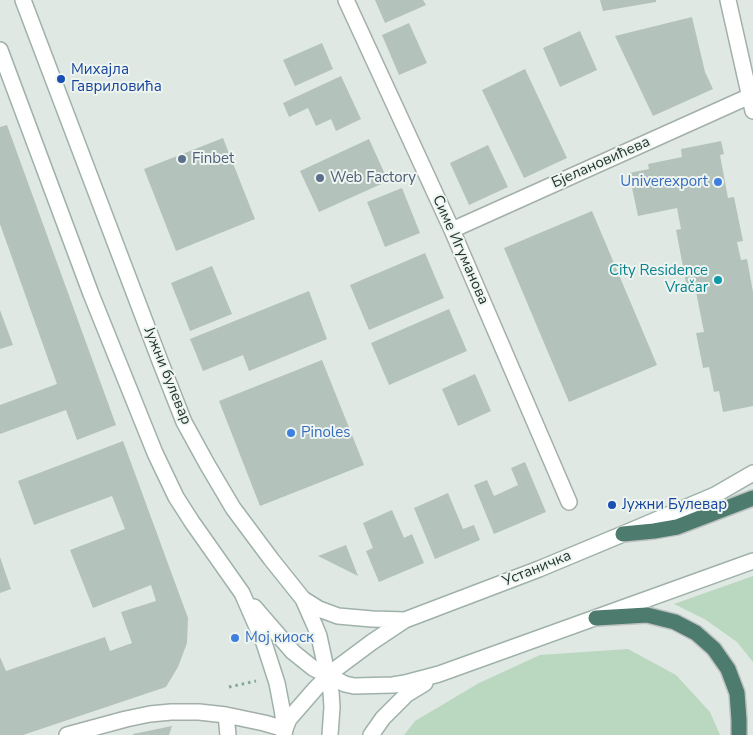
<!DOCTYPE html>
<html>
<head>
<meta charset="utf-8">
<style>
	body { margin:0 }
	canvas { display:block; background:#dfe8e3 }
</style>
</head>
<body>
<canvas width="753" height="735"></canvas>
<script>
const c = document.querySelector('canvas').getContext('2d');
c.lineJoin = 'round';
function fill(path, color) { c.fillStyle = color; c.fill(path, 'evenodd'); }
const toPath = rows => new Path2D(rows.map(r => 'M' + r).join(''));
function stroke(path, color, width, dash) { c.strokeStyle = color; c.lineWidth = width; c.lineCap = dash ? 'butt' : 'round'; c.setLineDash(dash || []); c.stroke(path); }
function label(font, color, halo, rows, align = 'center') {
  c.font = font + ' "Nunito Sans",sans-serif'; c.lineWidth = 4; c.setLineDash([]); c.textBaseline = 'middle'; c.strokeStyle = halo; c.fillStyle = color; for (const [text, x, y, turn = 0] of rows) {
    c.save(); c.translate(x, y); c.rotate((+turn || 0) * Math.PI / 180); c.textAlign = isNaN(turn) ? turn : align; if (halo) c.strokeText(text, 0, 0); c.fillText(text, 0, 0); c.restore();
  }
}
fill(toPath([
	[753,576,753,662,737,642,706,620,674,604],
	[628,649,676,675,710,712,720,735,404,735,415,721,479,683,540,655]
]), '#bad7c0');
fill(toPath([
	[375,0,423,0,426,5,385,23],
	[600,0,656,0,656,2,603,11],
	[692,17,705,72,713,89,653,116,615,36],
	[409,23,427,63,399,75,382,35],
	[580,31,597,70,560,87,543,48],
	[322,43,333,69,295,86,283,60],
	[525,69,567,158,524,178,482,90],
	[341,76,361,119,336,131,331,119,316,126,308,108,289,117,283,103],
	[7,125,116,425,77,440,66,410,0,434,0,405,57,384,0,224,0,127],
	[223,138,255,219,176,251,144,169],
	[369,139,388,181,319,212,300,171],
	[721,141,724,154,720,155,728,198,734,197,743,241,737,242,741,260,747,259,753,292,753,406,723,412,719,391,714,392,709,367,703,368,696,333,704,332,696,292,688,293,676,230,681,229,677,208,638,216,629,173,649,169,648,164,682,157,681,149],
	[488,145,508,187,469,205,450,163],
	[402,188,420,233,385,247,367,202],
	[592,211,657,365,569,402,504,248],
	[425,253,444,298,369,330,350,285],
	[212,266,232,314,190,331,171,283],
	[309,291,327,339,249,371,243,355,203,371,190,339],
	[449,309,467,351,389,385,371,343],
	[0,310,13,345,0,349],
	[322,360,364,465,260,506,219,401],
	[475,374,491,411,458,426,442,389],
	[123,441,188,618,187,643,178,667,166,687,23,735,0,735,0,657,6,671,105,637,110,651,132,643,121,612,156,601,151,585,93,608,70,550,125,529,112,496,34,525,18,481],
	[525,462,546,512,494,534,474,485,487,480,494,496,518,485,511,468],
	[448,493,463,529,474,525,480,540,435,559,414,508],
	[392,510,404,538,412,534,424,563,379,582,366,551,373,548,363,523],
	[346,545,358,576,318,556],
	[0,557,11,589,0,593],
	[172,726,169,735,133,735,133,734]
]), '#b4c2bc');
const minor = toPath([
	[346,0,452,230,569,502],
	[728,0,753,111],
	[452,230,750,96],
	[226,715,228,735],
	[67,735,126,719,150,714,171,712,199,712,226,715,264,723,285,729]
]);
const secondary = toPath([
	[23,0,160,361,184,422,207,464,233,508,271,559,303,599,315,626,319,636,331,692,332,707,330,735],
	[0,50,91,294,155,453,176,497,192,522,242,593,264,643,277,683,282,709,285,729,284,735],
	[303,599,319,609,338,616,372,619,405,620],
	[254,607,293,652,313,668,345,684,354,686,393,685,405,683,439,674,753,561],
	[285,729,289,719,316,688,333,671,372,642,405,620,539,569,623,534,715,495,753,473],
	[371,735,383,718,407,694,425,683]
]);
const trunk = toPath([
	[623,534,654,531,677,527,753,498],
	[596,618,647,615,675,622,696,633,714,649,728,669,737,693,739,720,739,735]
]);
stroke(minor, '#a3afa9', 18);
stroke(secondary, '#9fb2aa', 18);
stroke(trunk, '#bdc2c1', 18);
stroke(toPath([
	[229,687,256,681]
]), '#83a79b', 3, [2.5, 4]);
stroke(minor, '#fff', 15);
stroke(secondary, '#fff', 15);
stroke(trunk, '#4d7b6e', 15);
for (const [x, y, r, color] of [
	[61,79,5,"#1a4fb4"],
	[182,159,5,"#5c6f8a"],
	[320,178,5,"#5c6f8a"],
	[718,182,5,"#3f7fe0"],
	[718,280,5,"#0f9aa8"],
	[291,433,5,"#3f7fe0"],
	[612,505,5,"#1a4fb4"],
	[235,638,5,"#3f7fe0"]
]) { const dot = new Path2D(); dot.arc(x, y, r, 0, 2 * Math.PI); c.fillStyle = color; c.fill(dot); stroke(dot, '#eef5f1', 2); }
label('15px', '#164399', '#eef5f1', [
	["Михајла",71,70],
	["Гавриловића",71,87],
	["Јужни Булевар",622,505]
], 'left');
label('15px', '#4e5e75', '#eef5f1', [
	["Finbet",192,159],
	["Web Factory",330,178]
], 'left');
label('15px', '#22352f', '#eef5f1', [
	["Бјелановићева",601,163,-24],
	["Симе Игуманова",460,250,66],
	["Јужни булевар",167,376,68],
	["Устаничка",537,569,-22]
]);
label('15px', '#366cbe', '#eef5f1', [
	["Univerexport",708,182,"right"],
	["Pinoles",301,433],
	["Мој киоск",245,638]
], 'left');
label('15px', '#0d838f', '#eef5f1', [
	["City Residence",708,271],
	["Vračar",708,288]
], 'right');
</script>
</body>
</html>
